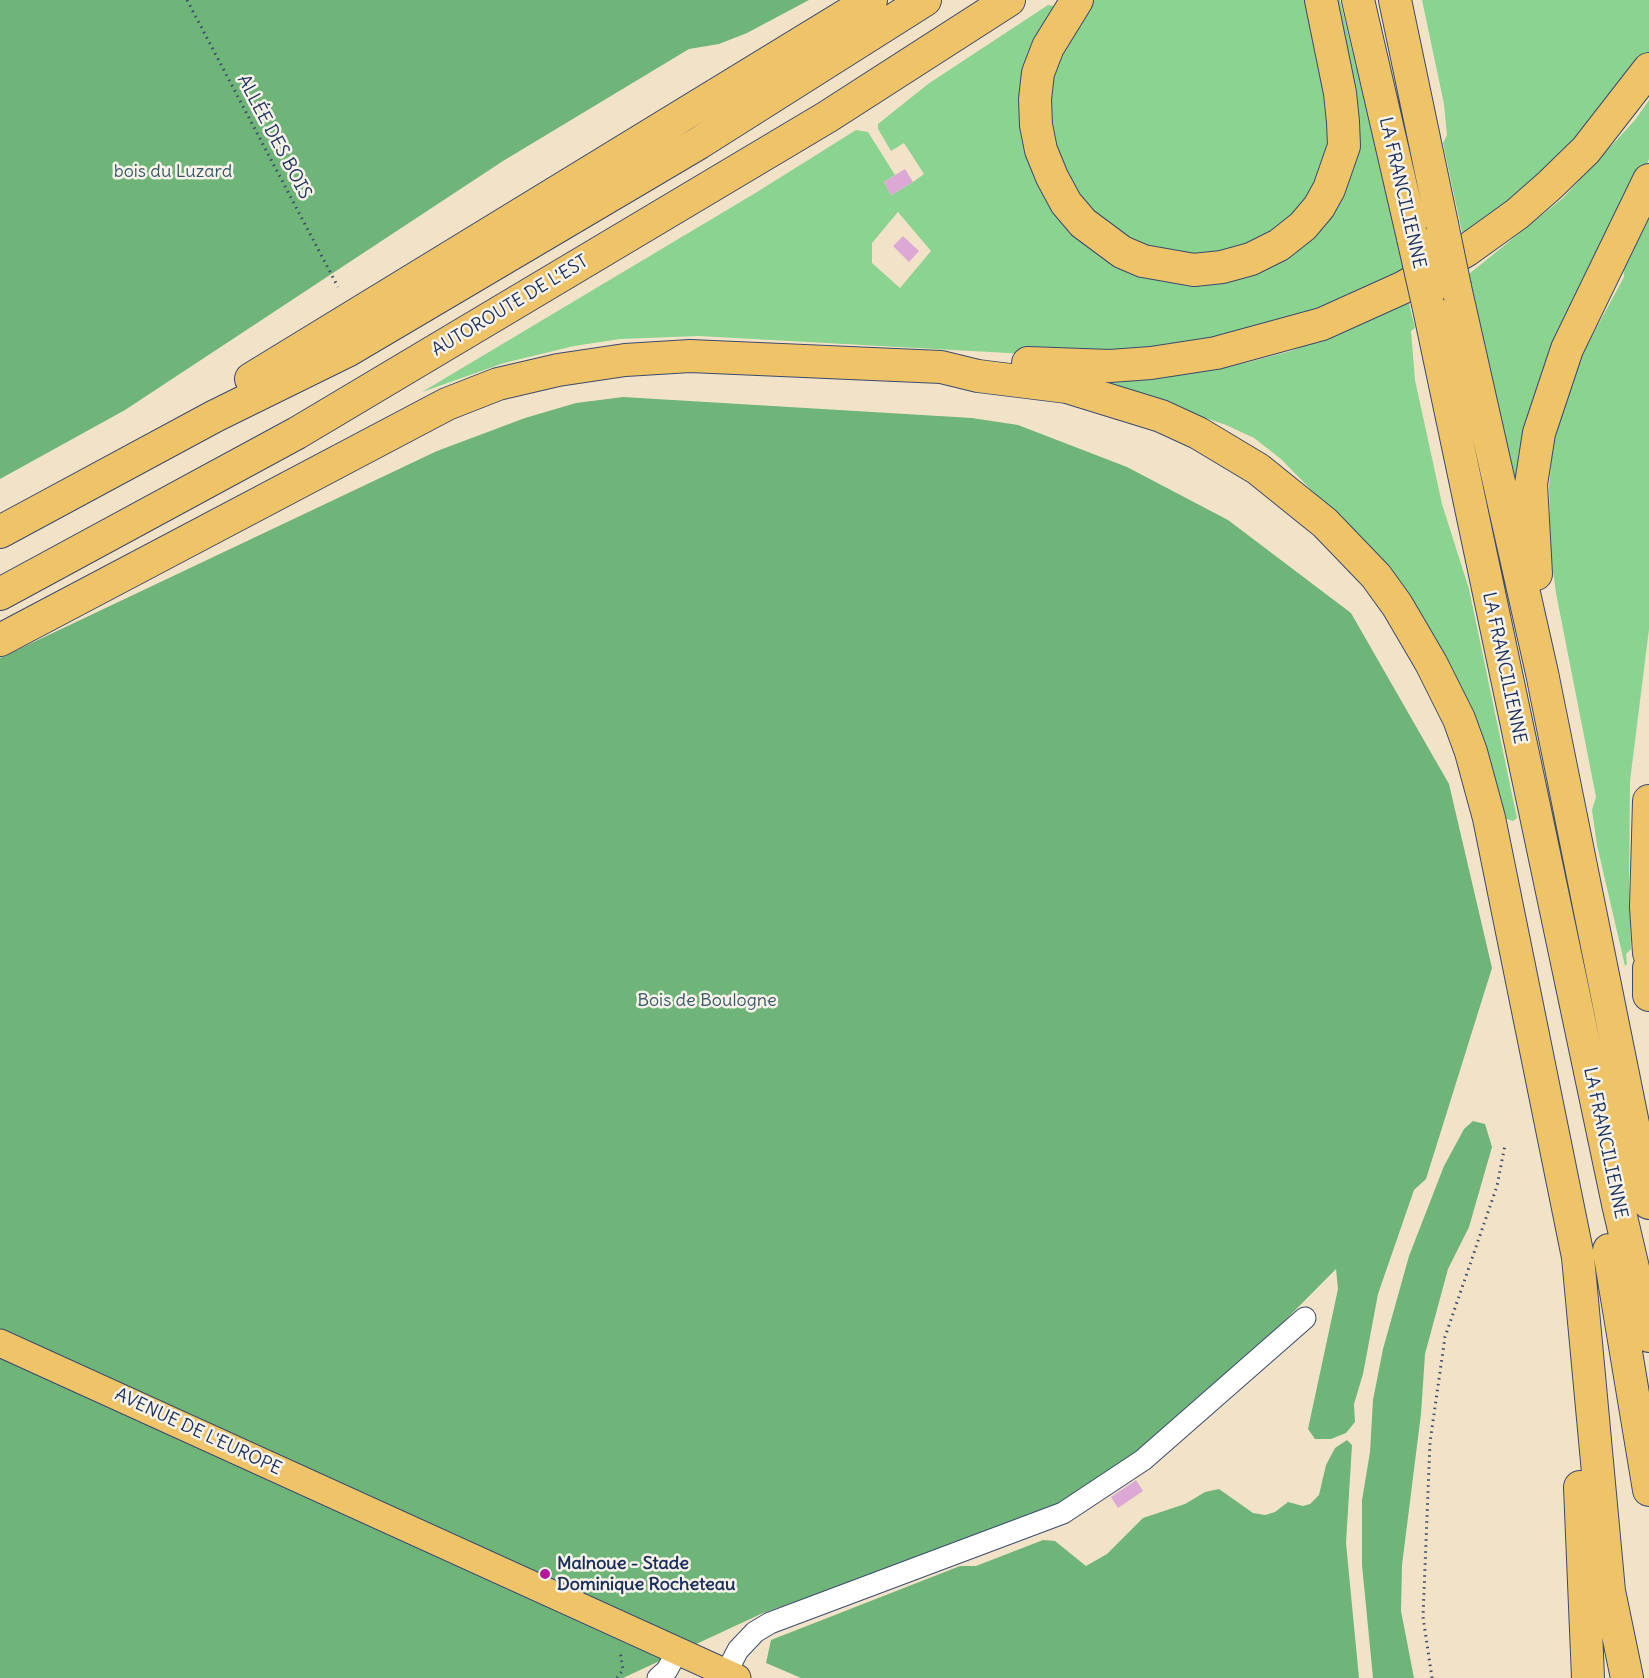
<!DOCTYPE html>
<html>
<head>
<meta charset="utf-8">
<style>
	body { margin:0 }
	canvas { display:block; background:#f2e3c8 }
</style>
</head>
<body>
<canvas width="1649" height="1678"></canvas>
<script>
const c = document.querySelector('canvas').getContext('2d');
c.lineJoin = 'round';
function fill(path, color) { c.fillStyle = color; c.fill(path, 'evenodd'); }
const toPath = rows => new Path2D(rows.map(r => 'M' + r).join(''));
function stroke(path, color, width, dash) { c.strokeStyle = color; c.lineWidth = width; c.lineCap = dash ? 'butt' : 'round'; c.setLineDash(dash || []); c.stroke(path); }
function label(font, color, halo, rows, align = 'center') {
  c.font = font + ' Delius,sans-serif'; c.lineWidth = 5; c.setLineDash([]); c.textBaseline = 'middle'; c.strokeStyle = halo; c.fillStyle = color; for (const [text, x, y, turn = 0] of rows) {
    c.save(); c.translate(x, y); c.rotate((+turn || 0) * Math.PI / 180); c.textAlign = isNaN(turn) ? turn : align; if (halo) c.strokeText(text, 0, 0); c.fillText(text, 0, 0); c.restore();
  }
}
fill(toPath([
	[1092,0,1308,0,1324,76,1331,136,1325,169,1300,209,1268,238,1209,257,1137,246,1078,201,1050,142,1050,80,1071,29],
	[1332,0,1340,0,1405,269,1346,303,1224,341,1063,356,698,336,620,339,574,346,504,363,422,392,757,192,856,130,868,132,895,175,884,182,891,195,913,182,924,174,904,143,891,151,878,129,878,124,928,84,1048,5,1055,6,1033,163,1174,279,1334,208],
	[898,212,931,251,900,288,872,263,872,243],
	[1422,0,1649,0,1649,55,1574,150,1463,237,1443,143,1447,135,1444,104],
	[1649,100,1649,159,1517,488,1469,274,1563,198,1635,120],
	[1649,212,1649,629,1630,781,1629,884,1631,949,1626,954,1627,964,1625,966,1597,845,1592,810,1596,797,1556,593,1551,556,1549,485,1554,437,1572,373,1624,277,1623,266],
	[1408,299,1415,328,1411,331,1415,380,1442,504,1469,589,1517,818,1513,821,1504,818,1328,507,1281,459,1254,438,1226,425,1112,386,1113,378,1180,375,1245,363,1291,351,1352,328]
]), '#8ad390');
fill(toPath([
	[0,0,809,0,747,33,719,44,689,49,503,161,125,410,0,479],
	[623,397,972,418,1018,425,1127,467,1228,520,1351,613,1449,784,1492,968,1426,1179,1414,1190,1378,1294,1363,1374,1354,1404,1355,1422,1346,1433,1331,1439,1315,1439,1308,1429,1338,1289,1336,1269,1202,1404,1081,1501,763,1613,623,1678,0,1678,0,658,437,451,525,418,576,403],
	[1473,1121,1485,1124,1492,1147,1469,1227,1448,1269,1425,1354,1421,1414,1402,1565,1401,1611,1414,1678,1373,1678,1362,1565,1362,1500,1370,1452,1373,1400,1383,1349,1409,1256,1444,1166,1464,1129],
	[1347,1440,1352,1445,1346,1543,1359,1678,801,1678,766,1663,771,1640,960,1566,976,1566,1043,1540,1055,1541,1086,1566,1107,1554,1143,1518,1185,1504,1205,1492,1219,1489,1253,1513,1265,1515,1275,1512,1288,1502,1303,1506,1310,1504,1319,1495,1326,1465,1335,1448]
]), '#6fb57a');
fill(toPath([
	[905,169,913,182,891,195,884,182],
	[903,236,919,251,909,262,893,246],
	[1136,1480,1143,1491,1118,1508,1111,1497]
]), '#dca8d6');
const minor = toPath([
	[726,1673,738,1650,755,1632,770,1623,1063,1513,1143,1460,1305,1318],
	[658,1678,667,1670,678,1650]
]);
const major = toPath([
	[0,1343,737,1678]
]);
const highway = toPath([
	[1077,0,1048,47,1038,73,1035,99,1036,125,1041,150,1052,177,1066,203,1083,223,1122,252,1143,261,1194,270,1222,267,1251,259,1279,245,1303,226,1319,207,1329,189,1344,146,1343,122,1340,93,1321,0],
	[1358,0,1413,238],
	[1395,0,1442,224],
	[1455,287,1542,673,1649,1203],
	[1428,304,1618,1204,1649,1336],
	[1028,363,1110,366,1151,363,1216,353,1322,324,1404,287,1467,250,1517,214,1550,185,1586,150,1649,69],
	[251,379,871,0],
	[0,532,215,416,347,351,699,143,925,0],
	[1536,574,1531,484,1539,433,1567,349,1649,180],
	[0,594,297,433,827,117,1009,0],
	[0,640,447,404,498,384,558,370,625,360,690,356,941,367,978,376,1067,387,1161,416,1198,433,1258,469,1325,523,1376,576,1397,605,1431,663,1459,719,1471,752,1489,818,1578,1257,1609,1591,1627,1678],
	[1649,801,1646,907,1649,953],
	[1649,968,1649,995],
	[1609,1250,1649,1490],
	[1580,1487,1588,1678]
]);
stroke(minor, '#3b4a6e', 23);
stroke(major, '#3b4a6e', 29);
stroke(highway, '#3b4a6e', 34);
stroke(toPath([
	[187,0,338,287],
	[617,1678,623,1670,620,1651],
	[1432,1678,1423,1617,1430,1442,1445,1337,1497,1186,1505,1145]
]), '#3b4a6e', 3, [1.5, 4.5]);
stroke(minor, '#fff', 21);
stroke(major, '#efc469', 27);
stroke(highway, '#efc469', 32);
const highwayBridge = toPath([
	[1442,224,1455,287],
	[1413,238,1428,304]
]);
stroke(highwayBridge, '#3b4a6e', 34, []);
stroke(highwayBridge, '#efc469', 32);
for (const [x, y, r, color] of [
	[545,1574,6,"#b5179e"]
]) { const dot = new Path2D(); dot.arc(x, y, r, 0, 2 * Math.PI); c.fillStyle = color; c.fill(dot); stroke(dot, '#f7f3e8', 2); }
label('18px', '#1b2f5e', '#f7f3e8', [
	["ALLÉE DES BOIS",274,137,62],
	["LA FRANCILIENNE",1402,193,77],
	["AUTOROUTE DE L’EST",510,306,-31],
	["LA FRANCILIENNE",1504,668,78],
	["LA FRANCILIENNE",1605,1143,78],
	["AVENUE DE L'EUROPE",198,1432,25]
]);
label('18px', '#37586a', '#f7f3e8', [
	["bois du Luzard",173,172],
	["Bois de Boulogne",707,1001]
]);
label('bold 18px', '#1b2f5e', '#f7f3e8', [
	["Malnoue - Stade",557,1564],
	["Dominique Rocheteau",557,1585]
], 'left');
</script>
</body>
</html>
